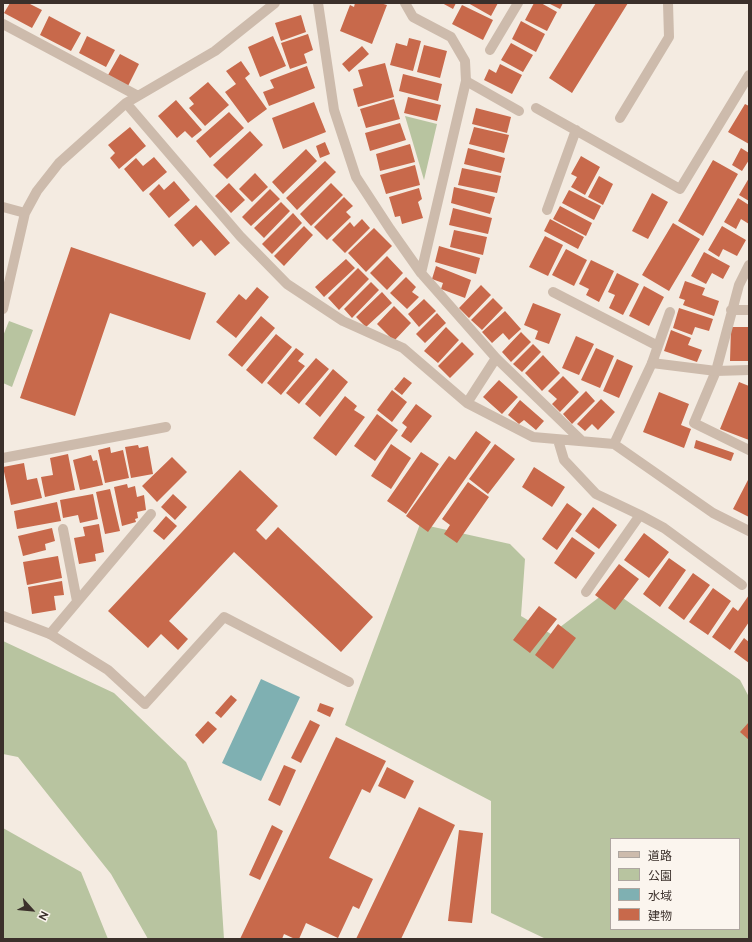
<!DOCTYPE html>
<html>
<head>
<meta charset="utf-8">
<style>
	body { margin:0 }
	#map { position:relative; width:752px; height:942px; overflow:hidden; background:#f4ebe1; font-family:Raleway,"Noto Sans JP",sans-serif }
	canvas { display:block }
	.frame { position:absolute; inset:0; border:4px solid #3b302b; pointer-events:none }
	.legend { position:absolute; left:610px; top:838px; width:130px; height:92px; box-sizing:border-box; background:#fbf5ee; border:1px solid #aea6a0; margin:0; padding:5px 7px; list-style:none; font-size:12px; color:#3b302b }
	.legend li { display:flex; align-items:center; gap:8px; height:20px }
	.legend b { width:20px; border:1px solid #aea6a0 }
	.north { position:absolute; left:12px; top:890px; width:40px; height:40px; -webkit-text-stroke:3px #fbf5ee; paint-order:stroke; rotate:117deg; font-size:11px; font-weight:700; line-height:16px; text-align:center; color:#3b302b }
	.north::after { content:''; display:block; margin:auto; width:14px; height:18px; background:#3b302b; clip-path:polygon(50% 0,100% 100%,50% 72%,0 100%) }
</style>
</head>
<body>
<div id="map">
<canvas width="752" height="942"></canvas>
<div class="frame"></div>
<ul class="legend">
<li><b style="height:5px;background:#cdbbac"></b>道路</li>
<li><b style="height:11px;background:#b8c4a0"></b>公園</li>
<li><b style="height:11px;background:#7fb0b2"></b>水域</li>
<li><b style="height:11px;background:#c8694b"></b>建物</li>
</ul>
<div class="north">N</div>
</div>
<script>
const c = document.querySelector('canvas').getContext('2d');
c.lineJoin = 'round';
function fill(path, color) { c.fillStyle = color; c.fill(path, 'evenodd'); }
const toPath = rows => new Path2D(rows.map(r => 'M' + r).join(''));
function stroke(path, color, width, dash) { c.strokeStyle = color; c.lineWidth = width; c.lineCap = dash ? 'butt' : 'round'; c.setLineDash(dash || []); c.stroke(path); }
fill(toPath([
	[405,116,437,124,424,180],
	[9,321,33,330,12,387,3,383,3,336],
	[420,524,510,544,525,559,521,616,551,634,610,589,740,680,749,697,749,939,546,939,491,913,491,801,345,725],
	[611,839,739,839,739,929,611,929],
	[3,641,114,693,186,762,217,831,224,939,148,939,111,874,18,757,3,754],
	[3,828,81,872,108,939,3,939]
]), '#b8c4a0');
fill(toPath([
	[261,679,300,697,261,781,222,763]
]), '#7fb0b2');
fill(toPath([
	[10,3,28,3,42,10,32,28,4,13],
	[355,3,380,3,387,5,372,44,340,31,350,5,354,7],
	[442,3,456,3,453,9],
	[468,3,498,3,491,16],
	[534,3,541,3,557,12,547,31,525,20],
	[548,3,563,3,560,9],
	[596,3,628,3,572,93,549,78],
	[462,5,493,20,483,40,452,24],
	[301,15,306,32,281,41,275,23],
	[49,16,81,33,71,51,40,35],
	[521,21,545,34,536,52,512,39],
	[308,34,313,50,304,54,307,63,290,69,281,43],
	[87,36,115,50,106,67,79,53],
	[273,36,286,66,260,77,248,47],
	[409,38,421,41,413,71,390,65,396,43,407,46],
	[511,43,533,55,523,72,501,60],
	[424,45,447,51,440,78,417,72],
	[362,46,369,54,349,72,342,64],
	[120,54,139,64,128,86,108,75],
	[241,61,250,74,245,78,267,109,248,123,225,92,236,84,226,71],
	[385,63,394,97,358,107,353,89,363,86,358,70],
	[500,64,522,75,512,94,484,80,489,69,496,73],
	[307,66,315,88,269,106,263,92,274,88,270,80],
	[403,74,442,84,438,101,399,91],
	[208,82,229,105,205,126,189,108,194,104,189,98],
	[408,97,441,105,437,121,404,113],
	[394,99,400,119,366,128,360,109],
	[176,100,202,130,192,138,185,131,177,138,158,116],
	[314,102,326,132,283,149,272,118],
	[745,104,749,106,749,144,728,132],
	[476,108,511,117,507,133,472,124],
	[229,112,244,128,210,158,196,141],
	[400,123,406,140,370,151,365,133],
	[130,127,146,146,119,169,110,158,115,153,108,145],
	[474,127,509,135,504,153,469,144],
	[250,131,263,145,227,179,213,165],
	[325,142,330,154,320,158,316,146],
	[410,144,415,162,380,171,376,154],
	[468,148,505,158,501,173,464,164],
	[741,148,749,153,749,160,742,171,732,165],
	[306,149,317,161,283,194,272,182],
	[581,156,600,167,585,195,571,187,577,177,571,174],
	[154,157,167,172,143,192,124,169,136,158,143,166],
	[713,160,738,174,703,236,678,221],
	[325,161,336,172,297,210,286,198],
	[415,165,420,185,386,194,380,175],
	[462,168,501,176,497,193,458,185],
	[255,173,268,187,252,202,239,189],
	[599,176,613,184,603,205,588,197],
	[749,178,749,201,739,195],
	[174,181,190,200,169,218,149,194,159,184,164,190],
	[229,183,245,200,231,213,215,196],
	[331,183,343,195,311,226,300,214],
	[454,187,495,197,490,214,451,203],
	[419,188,422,199,418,202,423,218,402,224,400,216,395,217,389,197],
	[270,189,280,199,251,226,242,217],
	[569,190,601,206,594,220,562,203],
	[652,193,668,202,648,239,632,231],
	[344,197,353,206,346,212,351,217,327,240,314,227],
	[738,198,749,205,749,224,741,219,736,229,724,222],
	[281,202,290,211,264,238,254,228],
	[196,205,230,243,215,256,201,240,193,247,174,225],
	[560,206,592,223,586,236,553,219],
	[453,208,492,218,488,234,449,225],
	[293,213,302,223,272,254,262,244],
	[362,219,370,228,345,253,332,240,350,222,354,227],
	[550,219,584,237,578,249,544,231],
	[673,223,700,239,669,291,642,275],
	[304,226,313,235,284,266,274,256],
	[722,226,746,240,737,256,723,249,719,257,708,250],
	[374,228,392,246,366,272,348,253],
	[454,230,487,237,483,255,450,247],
	[545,236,563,245,548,276,529,267],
	[439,246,480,258,476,274,435,262],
	[71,247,206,293,190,340,110,313,75,416,20,398],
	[566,249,587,260,574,286,552,275],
	[704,252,730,266,723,279,712,273,706,284,691,276],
	[387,256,403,273,387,290,370,273],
	[346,259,355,268,324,297,315,287],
	[591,260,614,271,599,302,586,295,589,289,579,284],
	[436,266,471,280,465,298,441,289,443,283,432,279],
	[358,268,369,279,339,310,328,298],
	[617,273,639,284,623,315,609,308,615,295,608,292],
	[406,277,416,287,412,292,419,297,407,309,390,293],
	[685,281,705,288,702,295,719,301,714,316,683,305,685,300,679,298],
	[371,282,379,290,352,318,344,309],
	[481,285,491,295,469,318,459,308],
	[644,286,664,297,649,326,629,316],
	[257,287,269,297,236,338,216,322,239,294,246,300],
	[382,292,392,303,366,327,356,317],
	[493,298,503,308,482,330,471,320],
	[424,299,436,311,419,327,408,314],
	[533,303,561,314,549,344,535,339,538,331,524,325],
	[394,306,411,323,394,341,377,324],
	[679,308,713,319,709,331,695,327,692,335,673,328],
	[505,311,521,329,509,340,503,333,492,343,482,332],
	[437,313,446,323,425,343,416,334],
	[261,316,275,328,242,367,228,355],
	[446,327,459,340,438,363,424,351],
	[731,327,749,327,749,361,730,361],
	[671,330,691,338,688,345,702,350,697,362,664,351],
	[521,332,531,342,511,362,502,352],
	[276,334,292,347,262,384,246,370],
	[576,336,594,344,579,375,562,368],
	[462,342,474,354,450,378,438,366],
	[533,344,541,352,522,372,513,364],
	[296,348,304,354,298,361,305,366,281,395,267,383],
	[596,348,614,356,600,388,581,380],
	[543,355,560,373,542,391,525,373],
	[316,358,329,369,299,404,286,393],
	[617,359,633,366,619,398,603,391],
	[333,369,348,382,320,417,305,404],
	[563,376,579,392,560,412,552,404,557,399,548,391],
	[404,377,412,383,402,395,394,389],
	[499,380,518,397,502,414,483,397],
	[739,382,749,386,749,440,720,429],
	[392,390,407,402,392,422,377,410],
	[586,391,595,401,572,424,563,414],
	[659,392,689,404,681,425,691,429,684,448,643,432],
	[345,396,357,406,354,410,365,417,336,456,313,438],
	[601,399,615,412,598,430,592,424,585,431,577,424],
	[520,400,544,421,536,430,524,420,519,424,508,415],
	[416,404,432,416,411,443,401,436,407,427,402,423],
	[377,414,398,430,375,461,354,446],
	[476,431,491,442,428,532,406,516,449,456,455,460],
	[696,440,734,453,731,461,694,448],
	[391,444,411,458,391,489,371,476],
	[495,444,515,459,488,494,469,479],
	[138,445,139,448,148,446,153,474,131,478,125,447],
	[110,447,111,453,123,450,129,478,105,483,98,450],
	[421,452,439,464,406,514,387,501],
	[68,454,75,490,45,497,41,477,53,475,50,458],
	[91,455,93,461,97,460,103,485,80,490,73,460],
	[172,457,187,472,157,502,142,486],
	[24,463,27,480,37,478,42,498,11,505,3,467],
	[534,467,565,487,552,507,522,487],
	[240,470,278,506,256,530,266,540,278,527,373,617,341,652,234,552,169,621,188,639,178,650,161,634,148,648,108,611],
	[749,478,749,517,733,509],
	[468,482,489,497,457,543,444,534,450,525,442,519],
	[127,484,128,488,135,486,137,497,144,495,146,510,137,512,138,518,135,519,136,522,122,526,114,487],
	[110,489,120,531,105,534,96,492],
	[93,494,98,519,80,523,78,515,63,518,60,500],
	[173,494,187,507,175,520,161,507],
	[57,502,61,521,17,529,14,511],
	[567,503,582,514,557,550,542,539],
	[593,507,617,525,599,549,575,531],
	[166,516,177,526,164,540,153,531],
	[99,524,104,552,95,554,96,561,79,564,74,538,85,536,83,527],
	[52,528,55,541,45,544,46,550,23,556,18,536],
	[644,533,669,552,649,578,624,560],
	[572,537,595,553,576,579,554,563],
	[58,556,62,578,27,585,23,562],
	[669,558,686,570,660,607,643,594],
	[619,564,639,579,615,610,595,595],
	[693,573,710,585,684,620,668,608],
	[62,581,64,595,54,596,56,610,32,614,28,587],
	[713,588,731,601,708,635,689,622],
	[749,595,749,622,730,650,712,637,733,607,738,611],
	[539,606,557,619,530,653,513,640],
	[558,624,576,638,553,669,535,655],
	[744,638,749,642,749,663,734,652],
	[231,695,237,700,221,718,215,713],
	[320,703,334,708,330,717,317,711],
	[310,720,320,725,301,763,291,758],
	[208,721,217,729,203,744,195,735],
	[749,722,749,740,740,732],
	[336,737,386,761,370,793,362,789,329,858,373,879,359,909,353,906,338,938,306,923,299,939,295,939,284,934,282,939,240,939],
	[284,765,296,770,280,806,268,800],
	[387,767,414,781,405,799,378,786],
	[419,807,455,825,401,939,356,939],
	[272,825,283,831,260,880,249,875],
	[459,830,483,833,472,923,448,921]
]), '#c8694b');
stroke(toPath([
	[466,81,519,111],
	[536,108,680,189,749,75],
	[620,118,669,37,668,3],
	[547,210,576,130],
	[553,292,658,346],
	[652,363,670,312],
	[749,370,716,371,694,423,749,450],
	[3,458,166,427],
	[63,529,77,601],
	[50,634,151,514]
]), '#cdbbac', 10);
stroke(toPath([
	[318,3,334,110,356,177,390,229,421,273,496,358,582,441],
	[405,3,413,17,451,37,465,61,466,81,421,273],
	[3,24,138,96],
	[490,50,518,3],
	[126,103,240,236,287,284,343,321,403,348,467,403,533,437,614,444,713,513,749,531],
	[3,207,25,213],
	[3,309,25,213,37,191,59,163,126,103,215,51,275,3],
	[731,310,749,310],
	[467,403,496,358],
	[558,440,564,460,596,494,640,515,664,528,742,585],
	[614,444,652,363,716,371,739,285,749,265],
	[586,592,640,515],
	[3,616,50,634,108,670,145,704,224,617,349,682]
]), '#cdbbac', 10);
</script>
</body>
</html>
